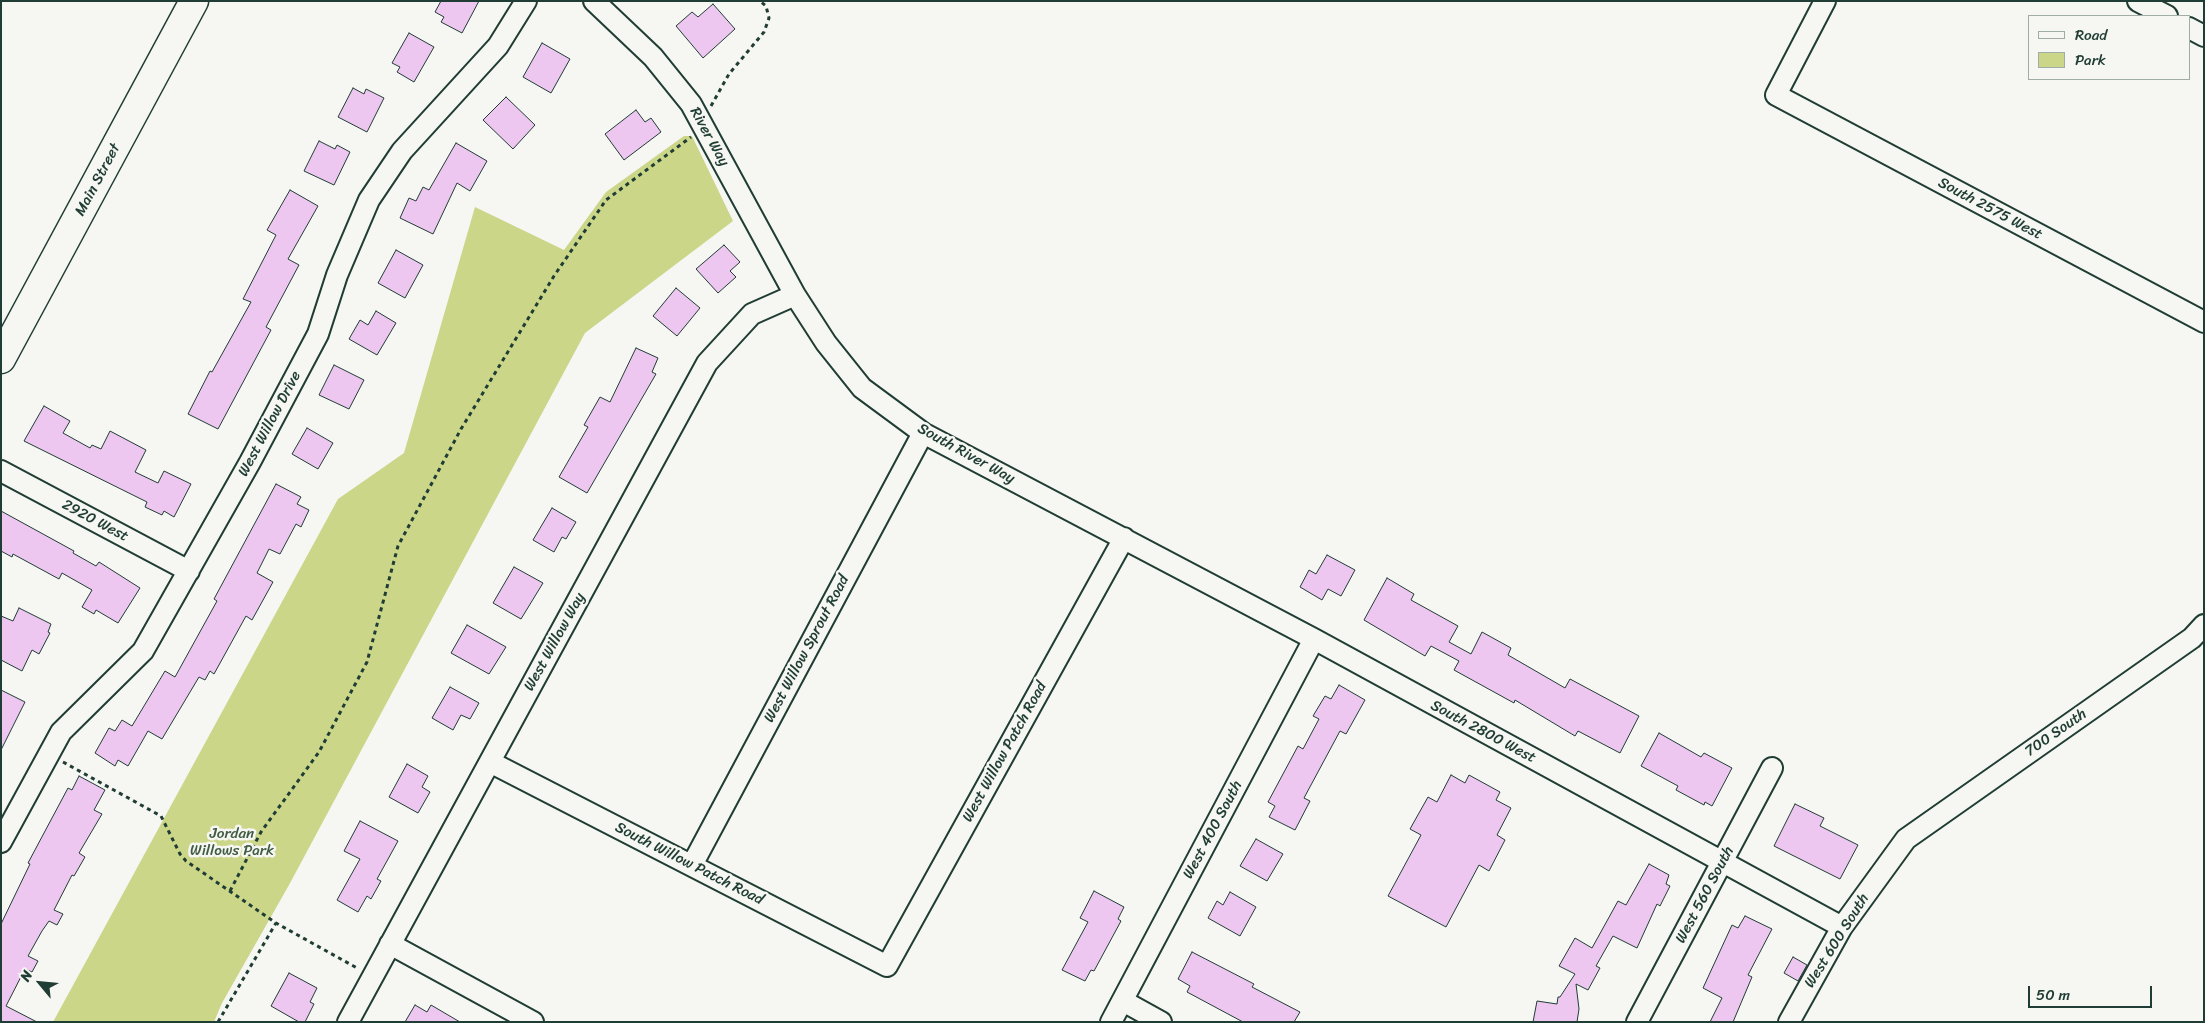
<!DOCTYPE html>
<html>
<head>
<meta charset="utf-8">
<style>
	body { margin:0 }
	#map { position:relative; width:2205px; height:1023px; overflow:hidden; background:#f6f6f2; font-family:Sriracha,sans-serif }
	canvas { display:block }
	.frame { position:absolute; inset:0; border:2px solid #1f3d34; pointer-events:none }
	.legend { position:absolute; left:2028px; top:15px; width:162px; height:65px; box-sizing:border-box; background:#f6f6f2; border:1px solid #a0aca6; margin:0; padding:6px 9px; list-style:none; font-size:15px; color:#1f3d34 }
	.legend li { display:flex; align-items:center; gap:10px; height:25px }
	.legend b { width:25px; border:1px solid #a0aca6 }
	.north { position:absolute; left:15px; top:958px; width:50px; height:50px; -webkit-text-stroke:4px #f6f6f2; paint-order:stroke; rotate:298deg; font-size:14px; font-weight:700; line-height:20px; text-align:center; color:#1f3d34 }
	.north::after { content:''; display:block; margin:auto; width:18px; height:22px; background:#1f3d34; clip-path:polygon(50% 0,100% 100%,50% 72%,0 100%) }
	.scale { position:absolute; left:2028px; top:986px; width:124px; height:22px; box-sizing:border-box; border:2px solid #1f3d34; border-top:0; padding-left:6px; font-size:15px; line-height:18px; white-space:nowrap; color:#1f3d34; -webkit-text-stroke:4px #f6f6f2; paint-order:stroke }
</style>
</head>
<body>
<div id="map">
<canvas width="2205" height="1023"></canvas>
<div class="frame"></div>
<ul class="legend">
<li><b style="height:6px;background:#f6f6f2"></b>Road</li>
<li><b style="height:14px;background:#cbd689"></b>Park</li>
</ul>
<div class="north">N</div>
<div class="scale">50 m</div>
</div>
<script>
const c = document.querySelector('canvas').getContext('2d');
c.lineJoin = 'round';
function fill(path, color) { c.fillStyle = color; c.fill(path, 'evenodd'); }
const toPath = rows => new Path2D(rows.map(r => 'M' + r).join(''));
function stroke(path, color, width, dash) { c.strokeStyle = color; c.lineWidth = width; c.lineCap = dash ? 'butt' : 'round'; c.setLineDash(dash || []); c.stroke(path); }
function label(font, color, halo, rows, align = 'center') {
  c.font = font + ' Sriracha,sans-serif'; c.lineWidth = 5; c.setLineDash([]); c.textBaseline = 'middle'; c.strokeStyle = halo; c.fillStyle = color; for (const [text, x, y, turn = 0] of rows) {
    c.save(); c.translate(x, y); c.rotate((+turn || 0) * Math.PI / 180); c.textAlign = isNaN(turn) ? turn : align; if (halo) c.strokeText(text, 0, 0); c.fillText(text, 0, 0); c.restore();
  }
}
fill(toPath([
	[684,136,692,136,733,221,585,333,289,885,222,1003,214,1022,53,1022,338,499,404,453,475,207,564,250,606,192]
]), '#cbd689');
const building = toPath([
	[441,1,479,1,462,33,441,22,444,17,435,12,441,1],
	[713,4,735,29,703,58,676,26,692,12,698,17,713,4],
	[409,33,434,47,414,82,397,72,400,67,392,63,409,33],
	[542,43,570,59,551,93,523,77,542,43],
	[353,88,364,94,366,89,384,98,367,132,338,117,353,88],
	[506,97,535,125,513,149,483,120,506,97],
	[636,110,645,122,651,118,661,132,624,160,605,134,636,110],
	[319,141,335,149,337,145,350,152,334,185,304,171,319,141],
	[456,143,487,161,470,191,457,183,433,234,400,218,409,198,416,201,423,187,429,190,456,143],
	[290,190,318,206,288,259,299,265,266,327,271,330,218,429,188,414,210,371,212,372,251,302,243,299,276,235,267,230,290,190],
	[724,245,740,262,730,271,736,277,718,293,696,269,724,245],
	[396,250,423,265,405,298,378,283,396,250],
	[676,288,700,308,677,336,653,316,676,288],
	[376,311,396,323,377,355,349,339,360,320,368,325,376,311],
	[636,348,658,358,652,372,656,374,587,493,559,477,588,427,584,425,600,397,610,402,636,348],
	[334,365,364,380,349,409,319,395,334,365],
	[44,406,70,421,63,433,90,448,92,445,101,449,110,431,146,450,135,472,158,483,164,471,191,484,174,517,164,511,162,515,145,507,147,502,24,441,44,406],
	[307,428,333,443,318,469,292,454,307,428],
	[276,484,301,497,297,504,309,510,301,527,296,524,280,554,269,549,257,573,273,582,252,620,246,616,214,674,210,671,205,680,199,677,162,739,148,731,128,766,118,760,115,766,95,753,109,728,115,731,122,720,132,726,165,671,175,677,217,601,214,599,276,484],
	[552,508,576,522,566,539,562,537,554,552,533,540,552,508],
	[1,511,74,551,73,553,96,566,99,562,140,588,118,623,96,610,94,614,82,607,92,590,62,573,59,579,13,554,12,557,1,551,1,511],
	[1327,555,1355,570,1341,596,1328,589,1322,600,1300,587,1309,570,1316,574,1327,555],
	[514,567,543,583,521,619,493,603,514,567],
	[1387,578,1414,594,1411,600,1458,626,1449,642,1471,654,1482,632,1511,648,1508,655,1565,688,1570,679,1639,716,1620,753,1578,731,1575,736,1515,700,1514,703,1454,670,1459,661,1431,646,1425,656,1364,620,1387,578],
	[19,608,51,624,48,632,50,633,39,654,32,650,22,671,1,660,1,616,13,621,19,608],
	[467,625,506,647,489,674,451,653,467,625],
	[1339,685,1365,700,1346,734,1340,731,1304,798,1310,801,1295,830,1269,817,1275,806,1268,802,1298,746,1303,749,1319,719,1313,716,1325,696,1331,699,1339,685],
	[450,687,479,703,470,719,461,715,453,730,432,718,450,687],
	[1,690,25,702,1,750,1,690],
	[1659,733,1701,757,1704,753,1732,768,1712,806,1705,802,1704,805,1676,790,1678,786,1641,766,1659,733],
	[407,764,428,776,422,787,430,792,418,813,389,797,407,764],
	[1451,775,1465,783,1469,775,1500,792,1496,800,1511,808,1497,835,1505,840,1489,871,1479,865,1446,927,1388,896,1421,835,1410,829,1428,797,1437,802,1451,775],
	[79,776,105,790,94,810,102,814,79,853,85,857,74,876,72,875,54,910,63,914,57,925,49,921,42,931,28,956,38,961,32,972,25,969,6,1006,37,1022,1,1022,1,924,30,864,28,863,68,788,72,790,79,776],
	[1795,804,1824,818,1820,826,1858,845,1840,879,1774,846,1795,804],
	[360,821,398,841,377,879,381,881,371,899,367,896,358,912,337,900,360,859,344,851,360,821],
	[1256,839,1283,854,1267,881,1240,866,1256,839],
	[1649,864,1669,875,1666,884,1670,886,1660,906,1657,904,1637,948,1613,936,1596,966,1600,968,1588,990,1576,984,1579,1009,1577,1022,1533,1022,1537,1001,1557,1004,1558,997,1560,997,1575,974,1559,966,1575,938,1592,948,1618,901,1626,905,1649,864],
	[1094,891,1124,907,1118,919,1121,921,1094,971,1091,970,1085,981,1062,970,1088,922,1080,918,1094,891],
	[1230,892,1256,907,1240,936,1208,918,1217,901,1223,905,1230,892],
	[1745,916,1772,929,1748,975,1752,977,1733,1022,1710,1022,1722,998,1703,988,1732,925,1738,928,1745,916],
	[1192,952,1254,984,1252,987,1300,1012,1294,1022,1243,1022,1187,992,1190,986,1178,979,1192,952],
	[1793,957,1807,965,1798,981,1784,973,1793,957],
	[289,973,317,988,310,1002,314,1004,305,1022,299,1022,271,1006,289,973],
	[415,1005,427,1012,431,1005,460,1022,405,1022,415,1005]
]);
fill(building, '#eec7f1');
stroke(building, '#1f3d34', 1);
const street = toPath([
	[594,1,653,57,691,104,795,295,826,343,862,388,923,433,1314,639,1842,927],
	[1825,1,1776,95,2204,322],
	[2138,1,2167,16],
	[2189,28,2204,36],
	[1,471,189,571],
	[490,762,887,966,1124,538],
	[1,842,61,732,143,651,250,462,318,334,337,275,369,200,402,151,498,46,526,1],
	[692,865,923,433],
	[390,944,533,1022],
	[1123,1001,1161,1022],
	[348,1022,707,363,752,314,795,295],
	[1111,1022,1314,639],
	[1637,1022,1772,768],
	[1789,1022,1842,927,1906,839,2192,638,2204,625]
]);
const secondary = toPath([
	[1,359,194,1]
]);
stroke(street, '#1f3d34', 24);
stroke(secondary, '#1f3d34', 31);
stroke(toPath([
	[711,106,729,74,764,32,769,18,766,6,760,1],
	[63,762,161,816,180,854,186,861,276,923,357,968],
	[230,891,261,832,319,752,367,662,398,546,461,429,554,276,606,200,691,137],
	[218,1022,276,923]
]), '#1f3d34', 3, [4, 4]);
stroke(street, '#f6f6f2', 20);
stroke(secondary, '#f6f6f2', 28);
label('15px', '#1f3d34', '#f6f6f2', [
	["River Way",709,137,61],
	["Main Street",98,180,-62],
	["South 2575 West",1990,209,28],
	["West Willow Drive",270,424,-62],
	["South River Way",966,454,29],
	["2920 West",95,521,28],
	["West Willow Way",555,642,-61],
	["West Willow Sprout Road",807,649,-62],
	["South 2800 West",1483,732,28],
	["700 South",2056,733,-35],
	["West Willow Patch Road",1005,752,-61],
	["West 400 South",1213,830,-62],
	["South Willow Patch Road",689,864,27],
	["West 560 South",1705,895,-62],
	["West 600 South",1837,941,-58]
]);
label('15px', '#415c45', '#f6f6f2', [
	["Jordan",232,834],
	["Willows Park",232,851]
]);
</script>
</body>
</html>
